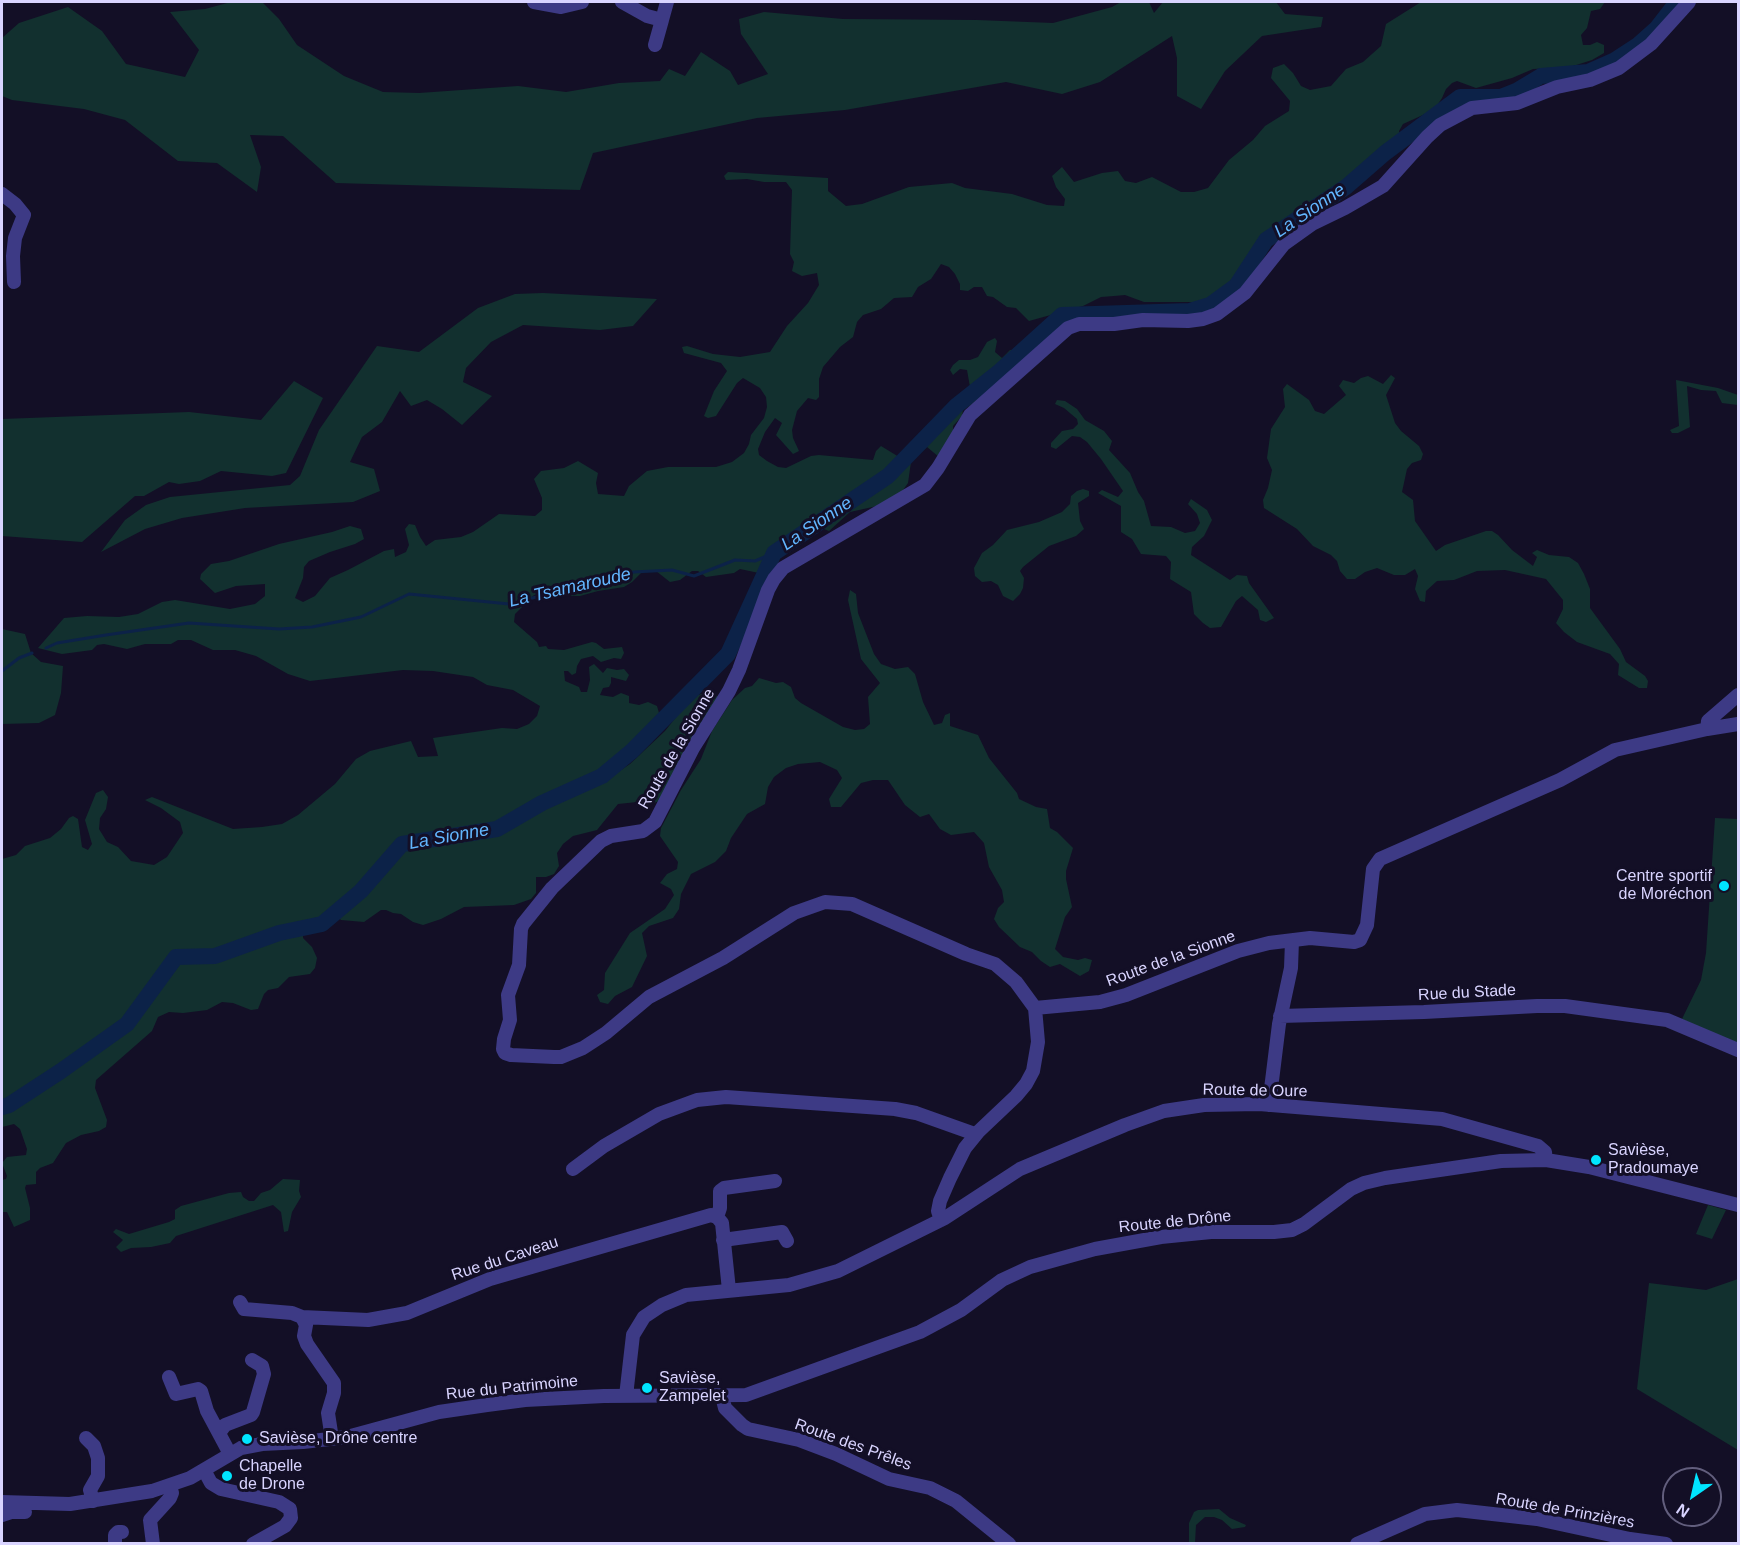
<!DOCTYPE html>
<html>
<head>
<meta charset="utf-8">
<style>
	body { margin:0 }
	#map { position:relative; width:1740px; height:1545px; overflow:hidden; background:#130f26; font-family:Helvetica,sans-serif }
	canvas { display:block }
	.frame { position:absolute; inset:0; border:3px solid #d9d4ff; pointer-events:none }
	.north { position:absolute; left:1662px; top:1467px; width:60px; height:60px; box-sizing:border-box; background:#130f26; border:2px solid #625e7d; border-radius:50%; rotate:214deg; font-size:16px; font-weight:700; line-height:24px; text-align:center; color:#d9d4ff }
	.north::after { content:''; display:block; margin:auto; width:21px; height:27px; background:#00e5ff; clip-path:polygon(50% 0,100% 100%,50% 72%,0 100%) }
</style>
</head>
<body>
<div id="map">
<canvas width="1740" height="1545"></canvas>
<div class="frame"></div>
<div class="north">N</div>
</div>
<script>
const c = document.querySelector('canvas').getContext('2d');
c.lineJoin = 'round';
function fill(path, color) { c.fillStyle = color; c.fill(path, 'evenodd'); }
const toPath = rows => new Path2D(rows.map(r => 'M' + r).join(''));
function stroke(path, color, width, dash) { c.strokeStyle = color; c.lineWidth = width; c.lineCap = dash ? 'butt' : 'round'; c.setLineDash(dash || []); c.stroke(path); }
function label(font, color, halo, rows, align = 'center') {
  c.font = font + ' Helvetica,sans-serif'; c.lineWidth = 6; c.setLineDash([]); c.textBaseline = 'middle'; c.strokeStyle = halo; c.fillStyle = color; for (const [text, x, y, turn = 0] of rows) {
    c.save(); c.translate(x, y); c.rotate((+turn || 0) * Math.PI / 180); c.textAlign = isNaN(turn) ? turn : align; if (halo) c.strokeText(text, 0, 0); c.fillText(text, 0, 0); c.restore();
  }
}
fill(toPath([
	[231,2,262,2,279,19,297,45,344,76,383,92,419,93,518,86,566,92,619,83,660,81,669,69,685,76,701,52,730,71,738,85,768,74,741,34,739,19,764,12,843,19,977,20,1053,23,1112,7,1121,2,1149,2,1154,13,1163,2,1276,2,1285,14,1323,17,1321,27,1262,36,1225,71,1201,109,1177,96,1177,58,1172,36,1100,82,1062,94,1006,82,845,110,757,118,593,153,580,190,336,183,283,136,250,135,261,167,257,192,217,163,178,161,125,120,84,109,12,100,2,96,2,38,19,23,68,7,102,31,126,64,185,77,199,50,170,12,205,9],
	[1421,2,1605,2,1600,9,1591,11,1587,28,1581,35,1583,45,1590,45,1597,42,1604,45,1604,53,1592,60,1570,67,1533,69,1512,78,1476,88,1457,81,1452,83,1446,89,1442,98,1434,110,1403,124,1399,131,1402,142,1398,148,1342,187,1283,220,1257,247,1229,283,1213,297,1203,302,1144,302,1125,295,1114,296,1101,297,1083,306,1029,321,1016,308,1007,307,993,297,987,296,982,287,974,287,968,291,960,290,960,284,955,274,949,267,941,264,931,279,918,287,912,297,894,298,881,309,863,315,857,322,853,337,840,347,823,367,819,379,819,397,816,400,808,398,797,411,792,430,793,438,799,451,793,454,776,435,782,423,775,418,765,432,758,449,759,455,767,461,778,467,786,468,811,456,819,455,873,460,876,451,881,446,899,457,904,455,962,392,970,387,967,370,960,369,953,375,950,370,953,365,959,360,970,360,978,357,987,342,995,338,997,341,995,352,1002,358,1010,350,1017,350,1018,355,999,369,995,375,994,385,983,397,963,410,962,416,953,426,953,440,939,457,927,447,911,462,908,483,901,493,877,506,850,512,829,531,819,527,791,534,780,540,759,573,740,569,734,573,706,577,698,571,692,571,680,580,670,582,656,571,649,571,641,573,632,582,624,587,598,591,580,596,562,596,549,593,534,595,515,614,514,622,537,642,539,647,546,646,548,649,564,650,592,642,596,643,604,649,622,647,624,653,621,659,614,658,601,662,593,656,581,659,577,666,576,673,572,675,568,671,564,671,565,681,579,687,581,692,587,692,590,680,589,667,594,664,603,673,607,668,617,670,624,669,629,675,626,681,611,677,611,683,609,687,603,688,600,695,613,697,621,693,629,696,629,703,639,705,648,702,657,706,659,713,655,722,624,751,621,758,606,767,604,772,609,778,630,764,665,731,688,702,698,695,709,692,715,694,719,699,662,800,651,804,637,802,618,804,597,830,573,836,563,844,557,853,559,866,554,874,546,877,536,877,536,893,531,899,514,905,464,907,441,919,423,925,413,922,401,914,393,913,386,910,381,910,364,922,341,920,333,913,329,918,312,919,303,925,303,938,312,947,317,958,315,968,310,974,289,977,278,988,268,990,264,994,258,1009,251,1010,233,1003,222,1002,207,1010,183,1013,169,1012,158,1017,152,1031,96,1080,95,1088,107,1120,106,1127,99,1131,81,1135,66,1143,53,1163,40,1168,36,1172,36,1184,26,1185,25,1188,30,1208,30,1220,14,1227,7,1212,2,1212,2,1180,6,1179,7,1176,2,1163,7,1157,26,1155,27,1149,20,1129,14,1124,2,1127,2,859,16,855,25,846,50,838,61,829,69,818,73,816,78,819,82,847,88,850,92,844,85,820,96,793,103,790,108,797,106,809,100,818,99,829,107,842,118,847,131,861,154,865,167,857,183,833,180,822,161,808,145,800,152,797,233,829,262,827,282,824,298,815,335,784,356,759,370,751,411,741,418,757,438,756,433,738,502,728,517,729,529,724,537,716,540,706,513,690,487,685,473,677,433,671,403,670,310,681,288,674,256,656,235,650,213,650,191,640,178,640,171,644,145,644,127,649,104,644,97,645,92,650,62,654,38,648,64,618,87,616,119,617,138,614,162,602,175,600,230,609,255,604,265,596,265,584,236,586,215,593,200,579,201,574,211,564,229,561,279,544,332,532,350,526,361,529,364,539,355,544,330,552,309,561,304,567,303,578,295,598,303,602,315,596,330,578,348,570,384,551,394,549,395,557,406,552,409,545,405,529,409,524,415,525,420,537,426,546,435,540,461,537,473,532,499,514,535,516,542,510,542,498,534,479,541,471,564,468,578,461,598,473,596,483,598,494,624,496,629,486,647,471,668,467,716,467,732,462,744,453,749,444,751,435,764,418,767,407,766,397,760,388,743,378,737,383,716,416,708,418,704,416,714,391,727,371,721,363,684,353,682,347,687,346,713,354,740,357,770,352,787,326,808,303,819,285,817,273,802,276,792,271,794,262,790,254,792,190,786,182,764,182,747,179,726,180,724,176,728,172,828,178,828,191,846,206,862,204,909,187,952,183,965,188,1012,194,1047,205,1064,206,1065,199,1056,187,1052,176,1062,167,1074,182,1102,173,1118,171,1125,181,1136,183,1152,177,1181,192,1194,192,1208,188,1229,160,1253,140,1265,126,1289,111,1290,101,1271,78,1273,68,1284,64,1293,73,1301,86,1310,90,1331,86,1346,69,1363,62,1381,46,1386,24],
	[543,293,657,299,633,326,600,330,523,325,491,342,466,368,463,382,492,396,462,425,442,409,427,400,411,406,400,391,382,422,362,437,350,462,374,469,380,491,353,502,245,508,182,518,145,529,101,552,125,520,146,505,170,497,290,485,300,476,319,430,377,346,419,352,478,308,515,294],
	[1391,375,1395,378,1386,395,1395,423,1401,431,1419,446,1423,454,1421,460,1412,463,1407,469,1402,492,1413,500,1415,521,1436,551,1445,545,1486,531,1492,531,1498,535,1512,550,1533,566,1537,557,1532,553,1537,550,1549,555,1569,557,1578,563,1584,574,1590,589,1590,608,1620,649,1626,662,1645,676,1648,681,1647,688,1639,688,1618,675,1619,664,1610,654,1577,642,1564,632,1556,623,1563,609,1563,600,1546,579,1505,570,1477,571,1454,580,1437,581,1426,591,1425,602,1420,601,1415,589,1418,576,1415,569,1405,575,1394,575,1377,568,1365,572,1355,579,1347,579,1340,571,1337,561,1331,555,1313,546,1297,529,1264,508,1263,500,1268,488,1272,470,1267,458,1271,429,1285,407,1283,389,1287,384,1309,400,1315,411,1324,414,1346,395,1339,386,1343,380,1354,383,1361,378,1368,376,1383,384],
	[1676,380,1718,388,1738,395,1738,405,1722,403,1716,391,1701,390,1687,386,1690,427,1678,433,1672,433,1670,430,1679,426],
	[294,381,323,398,286,473,272,476,221,471,200,481,179,484,169,482,144,496,135,496,82,542,2,536,2,419,189,412,261,420],
	[1057,400,1065,401,1077,409,1085,420,1104,431,1112,441,1109,450,1130,473,1138,492,1144,501,1151,526,1171,527,1185,533,1195,531,1200,523,1197,514,1188,504,1191,499,1207,510,1212,520,1204,536,1192,547,1191,555,1230,580,1237,575,1247,576,1249,583,1274,618,1266,622,1260,620,1258,610,1242,596,1236,601,1221,627,1210,628,1203,623,1194,614,1191,592,1170,579,1171,562,1166,556,1141,554,1132,539,1121,532,1121,506,1098,493,1102,490,1118,497,1123,491,1101,459,1087,442,1080,437,1072,436,1056,449,1051,447,1051,443,1062,431,1073,429,1078,424,1077,419,1064,408,1055,404],
	[1083,489,1089,491,1089,496,1078,503,1080,521,1084,529,1076,536,1049,546,1023,567,1020,571,1024,578,1023,588,1020,594,1013,601,1003,596,998,585,991,581,982,582,975,576,974,568,982,553,993,545,1007,530,1039,522,1062,512,1070,504,1071,496,1077,491],
	[850,590,856,594,858,613,874,654,881,664,895,669,908,667,915,674,923,702,934,725,942,723,945,715,950,713,950,726,978,735,989,758,1017,793,1019,799,1036,807,1047,809,1050,828,1057,832,1073,848,1066,871,1066,879,1072,907,1065,917,1055,949,1063,957,1078,960,1085,958,1092,960,1089,971,1080,976,1060,964,1050,967,1041,961,1032,952,1020,947,999,927,994,919,998,908,1004,902,1002,890,989,867,984,843,974,832,951,835,940,829,929,814,920,817,905,805,888,780,873,780,861,783,841,807,831,807,829,799,842,778,837,770,820,762,798,764,786,768,774,777,768,787,765,804,747,814,731,838,726,851,715,862,691,874,681,894,679,909,673,918,649,926,642,933,647,956,632,987,615,996,608,1004,600,1002,597,995,604,990,605,973,630,933,665,909,674,895,671,889,660,883,667,874,677,869,678,862,660,836,661,828,681,790,701,759,712,731,732,700,745,688,752,686,759,678,776,683,783,682,791,687,795,698,801,703,843,727,855,730,864,729,870,724,868,697,880,683,861,659,848,600],
	[2,629,25,634,31,653,41,662,63,666,61,693,55,715,39,723,2,724],
	[1715,818,1738,819,1738,1046,1682,1019,1701,980,1706,953],
	[283,1179,300,1180,299,1191,301,1197,292,1212,288,1231,284,1232,281,1212,273,1205,176,1236,170,1243,151,1247,131,1248,121,1252,116,1247,123,1240,113,1232,116,1229,129,1234,169,1222,175,1219,175,1210,181,1206,229,1193,241,1192,243,1197,249,1201,254,1201,261,1193,270,1190],
	[1708,1205,1726,1210,1712,1239,1696,1234],
	[1738,1279,1738,1450,1637,1389,1649,1283,1706,1290],
	[1219,1509,1230,1518,1246,1525,1245,1527,1232,1529,1222,1520,1214,1517,1205,1517,1196,1525,1195,1543,1189,1543,1189,1523,1194,1512,1198,1510]
]), '#12302f');
stroke(toPath([
	[46,648,57,643,106,635,189,623,279,629,312,627,361,617,409,594,509,604,634,572,672,570,694,576,735,560,755,561,774,553],
	[2,671,19,658,32,653]
]), '#0c2248', 3);
stroke(toPath([
	[2,1107,9,1105,61,1071,127,1024,176,957,215,956,279,933,322,924,361,891,402,844,497,829,542,803,602,776,632,751,728,654,774,553,888,476,956,406,1000,371,1062,315,1190,311,1210,305,1236,286,1266,240,1346,187,1385,153,1460,97,1501,97,1516,91,1541,76,1588,72,1615,60,1638,45,1657,28,1677,2]
]), '#0c2248', 16);
stroke(toPath([
	[534,2,561,7,582,2],
	[622,2,647,16,662,20,667,2],
	[1689,2,1651,44,1619,68,1590,80,1557,87,1517,103,1472,108,1440,125,1427,137,1383,186,1345,208,1312,224,1284,244,1245,293,1217,314,1203,319,1188,321,1143,320,1114,324,1079,324,1068,328,970,415,938,468,925,485,783,568,774,579,768,590,739,670,729,691,693,748,655,822,643,831,611,836,601,841,552,888,523,924,521,929,519,965,508,995,510,1020,504,1039,503,1049,505,1053,511,1055,554,1057,561,1057,583,1048,606,1033,649,997,723,958,794,913,825,902,852,904,966,954,995,964,1016,982,1035,1008,1100,1002,1126,995,1238,951,1269,943,1310,938,1354,942,1360,940,1367,925,1373,869,1380,859,1560,780,1615,750,1707,729,1738,724],
	[655,45,662,20],
	[2,194,15,204,24,215,15,238,13,256,14,282],
	[1707,729,1708,721,1738,695],
	[1280,1016,1424,1012,1537,1006,1565,1006,1667,1020,1738,1050],
	[1269,1105,1279,1024,1291,968,1292,941],
	[573,1169,604,1146,659,1114,697,1100,726,1097,895,1109,916,1113,975,1134],
	[717,1217,720,1208,720,1191,724,1188,775,1181],
	[941,1220,938,1211,940,1201,950,1178,965,1148,978,1132,1016,1096,1026,1084,1033,1071,1038,1042,1035,1008],
	[723,1240,782,1232,787,1241],
	[240,1302,244,1309,292,1313,302,1317,306,1325,304,1336,307,1344,334,1383,334,1393,328,1413,332,1439],
	[302,1317,368,1320,407,1313,490,1279,711,1215,717,1217,722,1223,729,1290],
	[169,1377,176,1394,198,1389,201,1391,207,1411,230,1454],
	[626,1396,633,1335,644,1317,662,1305,686,1295,789,1285,838,1271,945,1218,1020,1169,1125,1125,1164,1111,1204,1105,1259,1104,1442,1119,1538,1146,1545,1152,1546,1160],
	[722,1396,725,1408,742,1425,748,1429,799,1440,836,1454,889,1479,930,1488,956,1501,1009,1544],
	[219,1433,225,1425,251,1415,253,1412,264,1374,262,1366,252,1360],
	[86,1438,94,1446,98,1458,98,1476,90,1490,93,1501],
	[204,1470,211,1483,221,1489,279,1502,290,1509,291,1518,285,1526,253,1544],
	[2,1502,70,1504,152,1491,190,1478,241,1448,262,1444,303,1442,347,1437,439,1412,487,1405,525,1400,604,1396,746,1395,920,1332,961,1310,1002,1280,1030,1267,1095,1249,1161,1237,1211,1232,1274,1232,1292,1230,1304,1224,1351,1189,1364,1183,1385,1178,1501,1161,1546,1160,1589,1167,1738,1205],
	[2,1515,11,1512,25,1512],
	[115,1544,115,1535,118,1532,122,1532],
	[153,1544,150,1520,170,1498,172,1493,170,1486],
	[1357,1544,1425,1514,1457,1510,1537,1519,1630,1539,1666,1544]
]), '#3d3a85', 14);
for (const [x, y, r, color] of [
	[1724,886,6,"#00e5ff"],
	[1596,1160,6,"#00e5ff"],
	[647,1388,6,"#00e5ff"],
	[247,1439,6,"#00e5ff"],
	[227,1476,6,"#00e5ff"]
]) { const dot = new Path2D(); dot.arc(x, y, r, 0, 2 * Math.PI); c.fillStyle = color; c.fill(dot); stroke(dot, '#130f26', 2); }
label('16px', '#d9d4ff', '#130f26', [
	["Route de la Sionne",677,749,-60],
	["Route de la Sionne",1171,959,-20],
	["Rue du Stade",1467,993,-3],
	["Route de Oure",1255,1091,1],
	["Route de Drône",1175,1222,-6],
	["Rue du Caveau",505,1259,-18],
	["Rue du Patrimoine",512,1388,-6],
	["Route des Prêles",853,1445,20],
	["Route de Prinzières",1565,1511,10]
]);
label('16px', '#d9d4ff', '#130f26', [
	["Centre sportif",1712,877,"right"],
	["de Moréchon",1712,895,"right"],
	["Savièse,",1608,1151],
	["Pradoumaye",1608,1169],
	["Savièse,",659,1379],
	["Zampelet",659,1397],
	["Savièse, Drône centre",259,1439],
	["Chapelle",239,1467],
	["de Drone",239,1485]
], 'left');
label('italic 18px', '#62b6ff', '#130f26', [
	["La Sionne",1310,211,-34],
	["La Sionne",817,524,-34],
	["La Tsamaroude",570,588,-13],
	["La Sionne",449,837,-10]
]);
</script>
</body>
</html>
